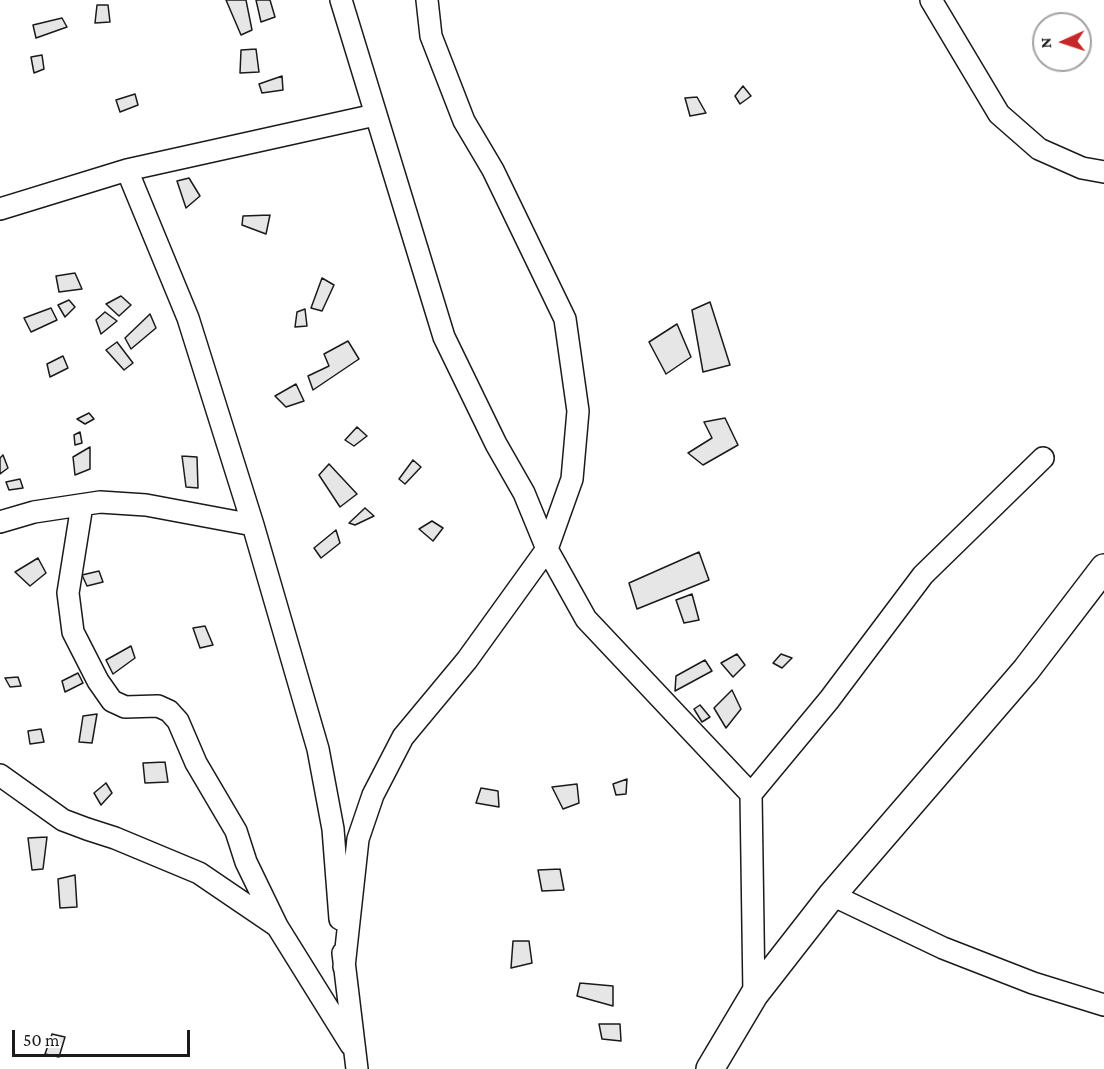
<!DOCTYPE html>
<html>
<head>
<meta charset="utf-8">
<style>
	body { margin:0 }
	#map { position:relative; width:1104px; height:1069px; overflow:hidden; background:#fff; font-family:"Crimson Pro",serif }
	canvas { display:block }
	.north { position:absolute; left:1032px; top:12px; width:60px; height:60px; box-sizing:border-box; background:#fff; border:2px solid #a3a3a3; border-radius:50%; rotate:267deg; font-size:16px; font-weight:700; line-height:24px; text-align:center; color:#1a1a1a }
	.north::after { content:''; display:block; margin:auto; width:21px; height:27px; background:#c62828; clip-path:polygon(50% 0,100% 100%,50% 72%,0 100%) }
	.scale { position:absolute; left:12px; top:1030px; width:178px; height:27px; box-sizing:border-box; border:3px solid #1a1a1a; border-top:0; padding-left:8px; font-size:18px; line-height:21px; white-space:nowrap; color:#1a1a1a; -webkit-text-stroke:4px #fff; paint-order:stroke }
</style>
</head>
<body>
<div id="map">
<canvas width="1104" height="1069"></canvas>
<div class="north">N</div>
<div class="scale">50 m</div>
</div>
<script>
const c = document.querySelector('canvas').getContext('2d');
c.lineJoin = 'round';
function fill(path, color) { c.fillStyle = color; c.fill(path, 'evenodd'); }
const toPath = rows => new Path2D(rows.map(r => 'M' + r).join(''));
function stroke(path, color, width, dash) { c.strokeStyle = color; c.lineWidth = width; c.lineCap = dash ? 'butt' : 'round'; c.setLineDash(dash || []); c.stroke(path); }
const building = toPath([
	[226,0,246,0,252,30,241,35,226,0],
	[256,0,270,0,275,17,261,22,256,0],
	[97,5,108,5,110,22,95,23,97,5],
	[62,18,67,27,36,38,33,25,62,18],
	[256,49,259,72,240,73,241,50,256,49],
	[42,55,44,69,34,73,31,57,42,55],
	[282,76,283,90,262,93,259,84,282,76],
	[743,86,751,96,740,104,735,96,743,86],
	[135,94,138,105,120,112,116,100,135,94],
	[697,97,706,113,690,116,685,98,697,97],
	[189,178,200,196,186,208,177,181,189,178],
	[270,215,266,234,242,225,243,216,270,215],
	[75,273,82,289,59,292,56,276,75,273],
	[322,278,334,285,322,311,311,308,322,278],
	[121,296,131,305,119,316,106,304,121,296],
	[69,300,75,307,65,317,58,305,69,300],
	[710,302,730,365,703,372,692,310,710,302],
	[51,308,57,320,31,332,24,318,51,308],
	[305,309,307,326,295,327,297,312,305,309],
	[105,312,117,321,101,334,96,320,105,312],
	[150,314,156,328,131,349,125,338,150,314],
	[677,324,691,357,666,374,649,342,677,324],
	[348,341,359,359,313,390,308,376,329,366,324,354,348,341],
	[117,342,133,363,124,370,106,350,117,342],
	[63,356,68,368,50,377,47,364,63,356],
	[296,384,304,401,286,407,275,396,296,384],
	[89,413,94,419,85,424,77,419,89,413],
	[725,418,738,445,703,465,688,453,712,438,704,422,725,418],
	[357,427,367,436,354,446,345,440,357,427],
	[80,432,82,443,75,445,74,435,80,432],
	[90,447,90,469,75,475,73,457,90,447],
	[3,455,8,468,0,474,0,458,3,455],
	[182,456,197,457,198,488,186,487,182,456],
	[413,460,421,467,405,484,399,479,413,460],
	[329,464,357,494,340,507,319,475,329,464],
	[20,479,23,488,9,490,6,482,20,479],
	[365,508,374,516,355,525,349,523,365,508],
	[432,521,443,528,433,541,419,529,432,521],
	[336,530,340,543,321,558,314,548,336,530],
	[699,552,709,580,637,609,629,583,699,552],
	[38,558,46,573,30,586,15,572,38,558],
	[99,571,103,582,87,586,82,575,99,571],
	[692,594,699,620,684,623,676,600,692,594],
	[205,626,213,645,200,648,193,628,205,626],
	[131,646,135,658,113,674,106,660,131,646],
	[737,654,745,665,733,677,721,663,737,654],
	[781,654,792,658,782,668,773,663,781,654],
	[705,660,712,671,675,691,676,676,705,660],
	[78,673,83,683,65,692,62,681,78,673],
	[18,677,21,686,10,687,5,678,18,677],
	[732,690,741,709,726,728,714,708,732,690],
	[700,705,710,717,702,722,694,709,700,705],
	[97,714,92,743,79,742,83,716,97,714],
	[41,729,44,742,30,744,28,731,41,729],
	[165,762,168,782,145,783,143,763,165,762],
	[627,779,626,794,616,795,613,784,627,779],
	[106,783,112,793,101,805,94,793,106,783],
	[577,784,579,803,563,809,552,787,577,784],
	[481,788,498,791,499,807,476,803,481,788],
	[47,837,43,869,32,870,28,838,47,837],
	[560,869,564,890,542,891,538,870,560,869],
	[75,875,77,907,60,908,58,879,75,875],
	[513,941,529,941,532,963,511,968,513,941],
	[580,983,613,986,613,1006,577,996,580,983],
	[599,1024,620,1024,621,1041,602,1039,599,1024],
	[52,1034,65,1037,59,1057,45,1054,52,1034]
]);
fill(building, '#e6e6e6');
stroke(building, '#1a1a1a', 1.5);
const minor = toPath([
	[341,0,444,337,496,444,524,493,547,549,586,619,751,794,754,995],
	[931,0,999,114,1039,149,1082,168,1104,172],
	[127,170,188,318,253,525,318,749,333,829,340,919],
	[0,209,127,170,375,115],
	[82,505,68,593,73,632,98,681,112,701,125,707,158,706,169,711,178,721,196,763,236,831,246,862,277,926],
	[0,522,34,512,100,502,146,505,253,525],
	[0,775,63,820,87,829,115,838,199,873,277,926,351,1045],
	[751,794,829,700,923,575,1043,458],
	[832,895,943,948,1033,983,1104,1005],
	[343,953,357,1069],
	[344,967,358,839,373,795,403,737,467,660,547,549,572,479,578,411,565,319,493,170,464,121,431,36,427,0]
]);
const tertiary = toPath([
	[710,1069,754,995,832,895,1026,670,1104,568]
]);
stroke(minor, '#1a1a1a', 24);
stroke(tertiary, '#1a1a1a', 30);
stroke(minor, '#fff', 21);
stroke(tertiary, '#fff', 27);
</script>
</body>
</html>
